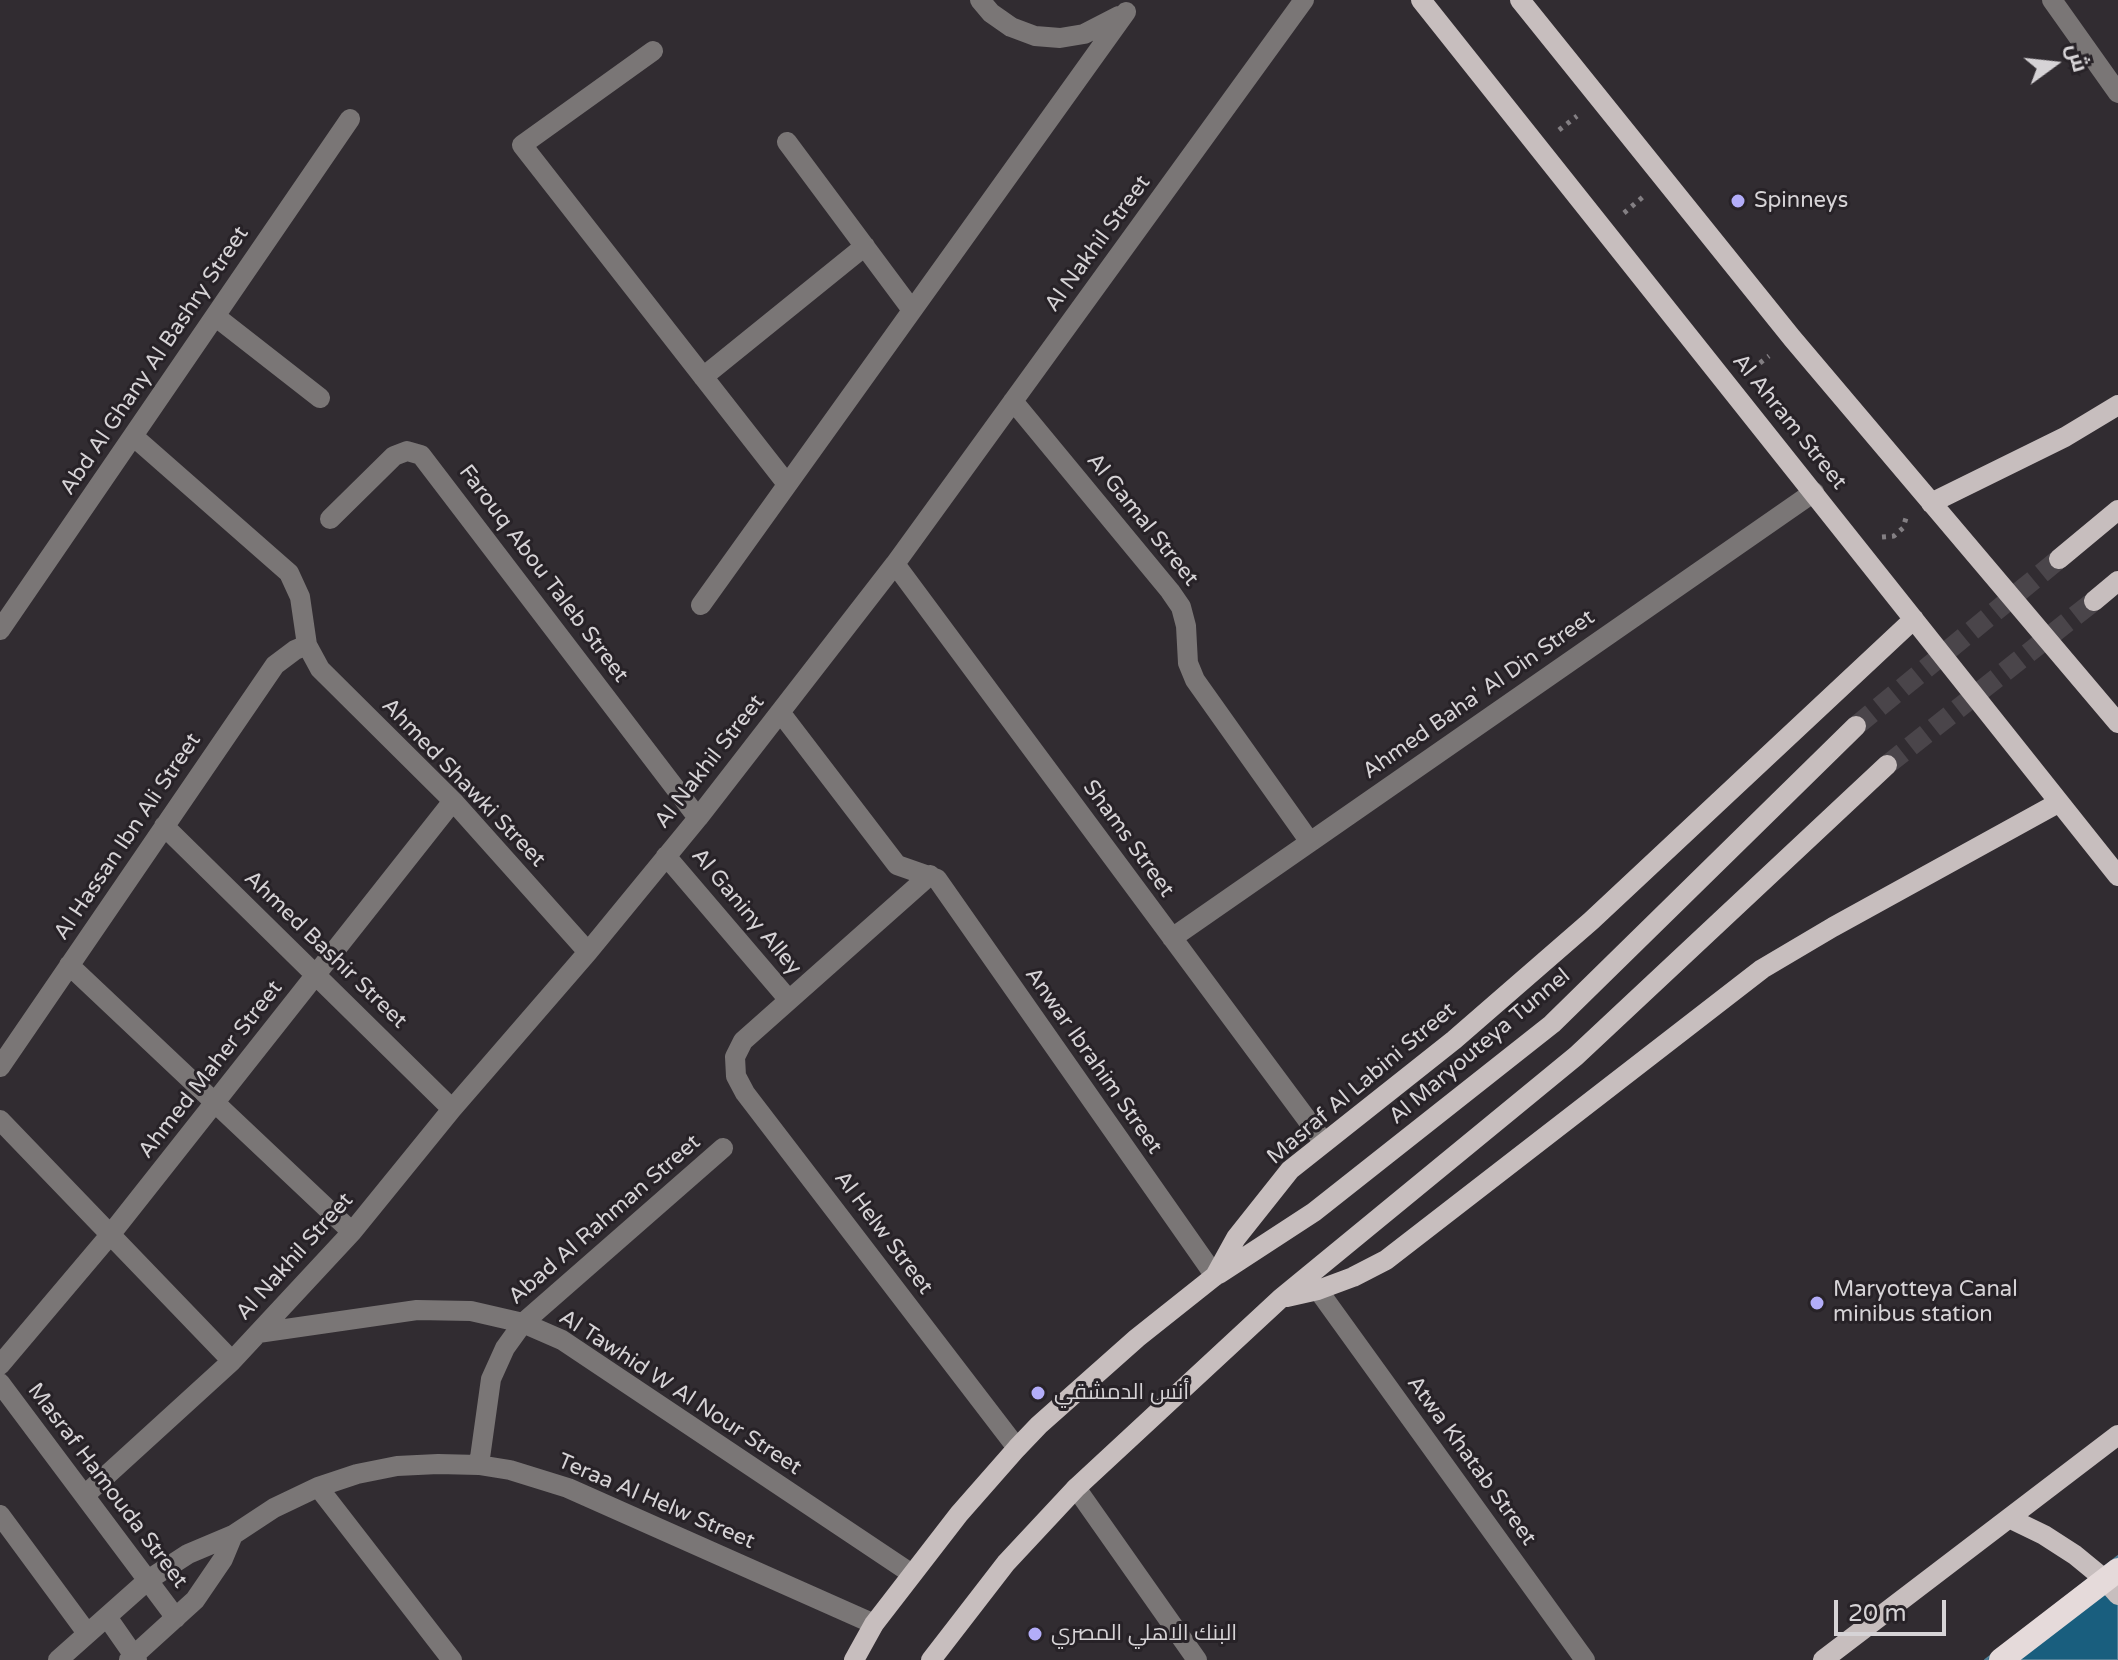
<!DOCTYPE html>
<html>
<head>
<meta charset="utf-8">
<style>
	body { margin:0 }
	#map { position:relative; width:2118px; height:1660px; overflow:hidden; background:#312c31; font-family:"Varela Round",Cairo,sans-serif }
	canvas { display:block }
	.north { position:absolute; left:2014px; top:24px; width:80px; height:80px; -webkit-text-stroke:6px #272227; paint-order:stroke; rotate:75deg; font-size:22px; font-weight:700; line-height:32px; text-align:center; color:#d6d3d6 }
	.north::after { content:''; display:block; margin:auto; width:28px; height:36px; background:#d6d3d6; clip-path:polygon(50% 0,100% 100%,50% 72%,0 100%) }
	.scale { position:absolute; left:1834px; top:1600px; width:112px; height:36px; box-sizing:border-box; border:4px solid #d6d3d6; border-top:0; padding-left:10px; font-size:24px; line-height:28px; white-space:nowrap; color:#d6d3d6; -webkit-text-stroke:6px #272227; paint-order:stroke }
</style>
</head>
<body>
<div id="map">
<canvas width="2118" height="1660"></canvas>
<div class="north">ش</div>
<div class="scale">20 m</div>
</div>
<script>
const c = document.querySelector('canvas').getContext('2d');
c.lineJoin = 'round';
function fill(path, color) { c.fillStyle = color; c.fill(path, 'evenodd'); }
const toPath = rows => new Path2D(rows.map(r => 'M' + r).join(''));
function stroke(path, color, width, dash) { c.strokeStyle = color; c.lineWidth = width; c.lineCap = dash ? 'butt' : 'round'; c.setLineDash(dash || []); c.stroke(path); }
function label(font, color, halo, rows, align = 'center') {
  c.font = font + ' "Varela Round",Cairo,sans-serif'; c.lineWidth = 6; c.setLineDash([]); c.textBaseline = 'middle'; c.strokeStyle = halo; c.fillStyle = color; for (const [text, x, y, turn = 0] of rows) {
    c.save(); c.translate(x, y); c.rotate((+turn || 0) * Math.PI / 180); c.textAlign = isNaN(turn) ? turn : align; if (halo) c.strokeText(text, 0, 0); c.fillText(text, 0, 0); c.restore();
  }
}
const water = toPath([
	[2118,1556,2118,1660,1985,1660,2118,1556]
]);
fill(water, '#195e7e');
stroke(water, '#528198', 2);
stroke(toPath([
	[1856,726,2059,559],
	[1887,765,2094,601]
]), '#4a454a', 20, [20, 10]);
stroke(toPath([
	[1559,130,1577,116],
	[1624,213,1644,196],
	[1752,369,1769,356],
	[1882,537,1894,536,1903,528,1906,518]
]), '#837f83', 5, [4, 6]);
stroke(toPath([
	[980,0,991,13,1011,27,1035,36,1060,38,1084,34,1119,16],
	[2052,0,2118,93],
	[653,51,522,145,787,484],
	[787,142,912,310],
	[215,316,320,398],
	[703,377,865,246],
	[1013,401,1170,591,1181,607,1186,626,1188,663,1195,680,1310,842],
	[133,436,289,573,300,597,307,645,320,669,453,801,588,952],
	[330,519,394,456,407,451,421,455,698,818],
	[895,564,1323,1141],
	[701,605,1126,12],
	[0,630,350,119],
	[780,712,897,865,937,879,1215,1276],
	[164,826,452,1109],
	[666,856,789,1000],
	[930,875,743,1041,735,1057,736,1076,745,1093,1017,1448],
	[1172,938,1814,492],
	[69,965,352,1232],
	[0,1067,275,665,295,650,307,645],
	[0,1120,232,1361],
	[1318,1290,1585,1660],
	[258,1333,417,1310,471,1311,523,1323,562,1340,912,1574],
	[0,1365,110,1235,453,801],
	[0,1383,176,1618],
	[479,1465,491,1379,505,1348,523,1323,723,1148],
	[318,1487,452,1660],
	[1076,1488,1197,1660],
	[85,1495,232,1361,352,1232,452,1109,588,952,698,818,895,564,1304,0],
	[0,1515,87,1633],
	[107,1617,137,1660],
	[58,1660,148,1580,188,1554,233,1535,274,1508,318,1487,357,1474,397,1466,438,1464,479,1465,510,1470,568,1488,874,1624],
	[129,1660,195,1600,223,1559,233,1535]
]), '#7a7676', 20);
stroke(toPath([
	[1421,0,2118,876],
	[1520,0,1792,338,2118,723],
	[1931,503,2065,437,2118,405],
	[2059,559,2118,510],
	[2094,601,2118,581],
	[1219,1274,1314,1212,1552,1024,1856,726],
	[1287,1297,1318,1290,1353,1277,1386,1260,1762,969,1833,927,2058,803],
	[2011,1519,2044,1535,2075,1555,2103,1578,2118,1595],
	[854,1660,874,1624,959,1514,1017,1448,1039,1425,1137,1338,1215,1276,1236,1238,1290,1170,1454,1040,1591,921,1914,619],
	[931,1660,1006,1563,1076,1488,1280,1299,1576,1056,1887,765],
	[1823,1660,2118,1435]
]), '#c7bebe', 20);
stroke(toPath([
	[2001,1660,2118,1570]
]), '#e5dada', 24);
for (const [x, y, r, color] of [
	[1738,201,8,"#b3adf9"],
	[1817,1303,8,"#b3adf9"],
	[1038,1393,8,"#b3adf9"],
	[1035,1634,8,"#b3adf9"]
]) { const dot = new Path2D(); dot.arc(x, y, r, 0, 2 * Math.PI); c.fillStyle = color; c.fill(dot); stroke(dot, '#272227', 3); }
label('22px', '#d6d3d6', '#272227', [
	["Spinneys",1754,201],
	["Maryotteya Canal",1833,1290],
	["minibus station",1833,1315],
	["أنس الدمشقي",1054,1393],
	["البنك الاهلي المصري",1051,1634]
], 'left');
label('22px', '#d6d3d6', '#272227', [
	["Al Nakhil Street",1098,244,-54],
	["Abd Al Ghany Al Bashry Street",155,361,-56],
	["Al Ahram Street",1789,422,51],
	["Al Gamal Street",1142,520,51],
	["Farouq Abou Taleb Street",543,574,53],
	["Ahmed Baha' Al Din Street",1479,695,-35],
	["Al Nakhil Street",710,762,-52],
	["Ahmed Shawki Street",463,783,46],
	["Al Hassan Ibn Ali Street",128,837,-56],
	["Shams Street",1128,839,54],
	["Al Ganiny Alley",746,912,50],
	["Ahmed Bashir Street",325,950,44],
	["Al Maryouteya Tunnel",1480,1047,-40],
	["Anwar Ibrahim Street",1093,1061,55],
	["Ahmed Maher Street",211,1070,-52],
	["Masraf Al Labini Street",1362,1084,-40],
	["Abad Al Rahman Street",605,1220,-41],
	["Al Helw Street",883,1233,53],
	["Al Nakhil Street",295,1257,-48],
	["Al Tawhid W Al Nour Street",680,1393,33],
	["Atwa Khatab Street",1471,1461,54],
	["Masraf Hamouda Street",107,1486,53],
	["Teraa Al Helw Street",656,1502,23]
]);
</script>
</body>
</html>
